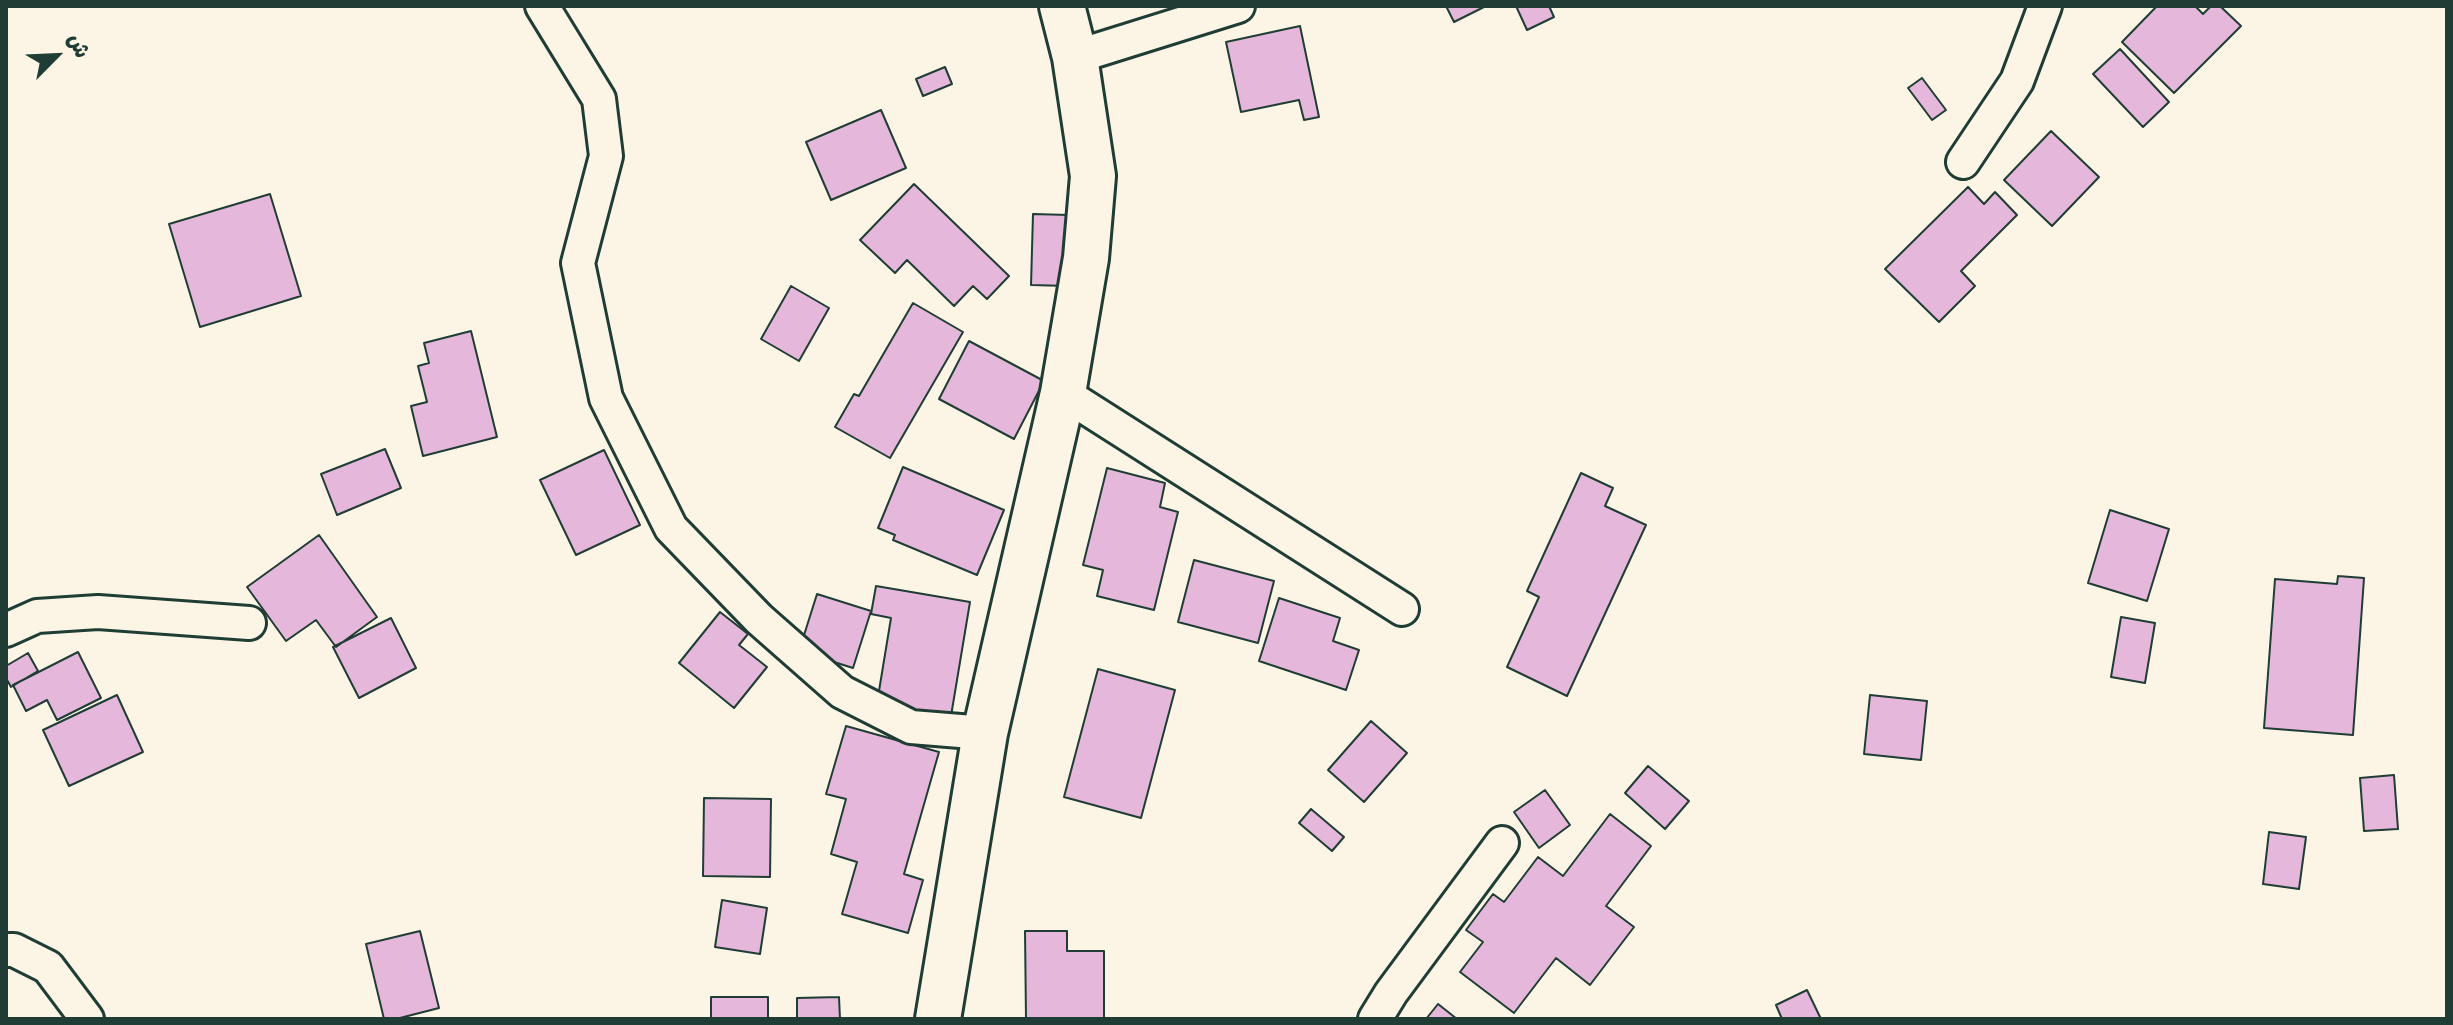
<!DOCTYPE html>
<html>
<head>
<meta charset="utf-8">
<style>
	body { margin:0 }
	#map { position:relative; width:2453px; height:1025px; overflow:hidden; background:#fcf5e5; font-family:Mynerve,"Playpen Sans Arabic",sans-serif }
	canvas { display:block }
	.frame { position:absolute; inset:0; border:8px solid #1f3d34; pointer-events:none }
	.north { position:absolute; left:16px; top:16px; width:80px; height:80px; -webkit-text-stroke:6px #fcf5e5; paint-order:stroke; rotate:66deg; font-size:22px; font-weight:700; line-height:32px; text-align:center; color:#1f3d34 }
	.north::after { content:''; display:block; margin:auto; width:28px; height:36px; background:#1f3d34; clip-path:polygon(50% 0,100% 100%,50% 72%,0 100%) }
</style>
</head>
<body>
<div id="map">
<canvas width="2453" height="1025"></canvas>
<div class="frame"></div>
<div class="north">ش</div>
</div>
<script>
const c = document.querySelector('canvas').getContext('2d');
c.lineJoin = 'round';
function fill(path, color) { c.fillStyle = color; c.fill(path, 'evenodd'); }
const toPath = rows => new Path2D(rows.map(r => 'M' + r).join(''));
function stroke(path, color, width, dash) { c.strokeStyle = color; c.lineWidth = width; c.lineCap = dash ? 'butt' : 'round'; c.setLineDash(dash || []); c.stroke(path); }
const building = toPath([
	[1446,6,1486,6,1454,22,1446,6],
	[1516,6,1549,6,1554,17,1527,30,1516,6],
	[2157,6,2195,6,2203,14,2211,6,2220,6,2241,26,2174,93,2122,42,2157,6],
	[1300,26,1319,117,1304,120,1299,100,1241,112,1226,42,1300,26],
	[2120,49,2169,102,2143,127,2093,74,2120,49],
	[945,67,952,84,923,96,916,79,945,67],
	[1922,78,1946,110,1932,120,1908,88,1922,78],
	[881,110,906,168,831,200,806,142,881,110],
	[2051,131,2099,177,2052,226,2004,180,2051,131],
	[914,184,1009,276,987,299,973,286,954,306,907,260,895,273,860,240,914,184],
	[1968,187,1984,204,1995,192,2017,215,1961,271,1975,286,1939,322,1885,269,1968,187],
	[270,194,301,296,200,327,169,224,270,194],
	[1033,214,1069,215,1068,286,1031,285,1033,214],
	[791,286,829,308,799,361,761,339,791,286],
	[913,303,963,332,890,458,835,427,854,394,859,396,913,303],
	[471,331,497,437,423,456,411,406,427,402,418,366,429,363,424,343,471,331],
	[969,341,1044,381,1014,439,939,399,969,341],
	[385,449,401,488,337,515,321,474,385,449],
	[604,450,640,525,576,555,540,480,604,450],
	[903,467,1004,510,977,575,893,540,895,535,878,528,903,467],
	[1107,468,1165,483,1160,507,1178,512,1154,610,1097,596,1103,570,1083,565,1107,468],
	[1581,473,1613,488,1605,506,1646,525,1567,696,1507,667,1539,597,1527,591,1581,473],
	[2110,510,2169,529,2147,601,2088,583,2110,510],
	[319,535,377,617,336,647,316,620,286,641,247,587,319,535],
	[1194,560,1274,581,1258,643,1178,622,1194,560],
	[2338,576,2364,578,2353,735,2264,728,2275,579,2337,584,2338,576],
	[876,586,970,602,951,716,877,703,891,618,871,614,876,586],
	[817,594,871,611,853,668,799,651,817,594],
	[1279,598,1340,618,1333,641,1359,650,1346,690,1259,661,1279,598],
	[720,612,748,634,739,645,767,667,734,708,679,663,720,612],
	[2121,617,2155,623,2145,683,2111,677,2121,617],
	[391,618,416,668,359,698,333,647,391,618],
	[78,652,101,698,57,720,47,700,26,711,13,685,78,652],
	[28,653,38,671,11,687,6,678,6,666,28,653],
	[1098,669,1175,690,1141,818,1064,797,1098,669],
	[117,695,143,752,69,786,43,730,117,695],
	[1870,695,1927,701,1921,760,1864,754,1870,695],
	[1371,721,1407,753,1364,802,1328,770,1371,721],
	[846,726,939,752,904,874,923,880,908,933,842,914,857,862,831,854,846,799,826,794,846,726],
	[1648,766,1689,801,1665,829,1625,793,1648,766],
	[2394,775,2398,829,2364,831,2360,778,2394,775],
	[1545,790,1570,825,1539,848,1514,812,1545,790],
	[704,798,771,799,770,877,703,876,704,798],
	[1311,809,1344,837,1332,851,1299,823,1311,809],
	[1610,814,1651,846,1606,906,1634,927,1590,985,1556,958,1514,1013,1460,972,1483,942,1466,930,1493,894,1504,902,1538,857,1563,876,1610,814],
	[2269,832,2306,837,2299,889,2263,884,2269,832],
	[722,900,767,908,760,954,715,947,722,900],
	[420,931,439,1008,396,1019,384,1019,366,944,420,931],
	[1025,931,1067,931,1067,951,1104,951,1104,1019,1026,1019,1025,931],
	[1807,990,1821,1019,1782,1019,1776,1005,1807,990],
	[711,997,768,997,768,1019,711,1019,711,997],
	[839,997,840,1019,797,1019,797,998,839,997],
	[1438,1004,1457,1019,1426,1019,1438,1004]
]);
fill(building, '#e4b7db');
stroke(building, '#1f3d34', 2);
const street = toPath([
	[542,6,599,99,606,156,578,263,606,398,671,528,759,619,842,692,911,727,985,733],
	[1075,57,1238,6],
	[1963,162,2017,81,2045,6],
	[1063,393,1402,609],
	[6,630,37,616,98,612,249,623],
	[6,950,14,950,48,967,87,1019],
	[1375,1019,1391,993,1502,843]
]);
const secondary = toPath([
	[938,1019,985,733,1063,393,1086,258,1093,176,1075,57,1062,6]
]);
stroke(street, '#1f3d34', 38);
stroke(secondary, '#1f3d34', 50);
stroke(street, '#fcf5e5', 32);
stroke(secondary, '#fcf5e5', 44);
</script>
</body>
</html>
